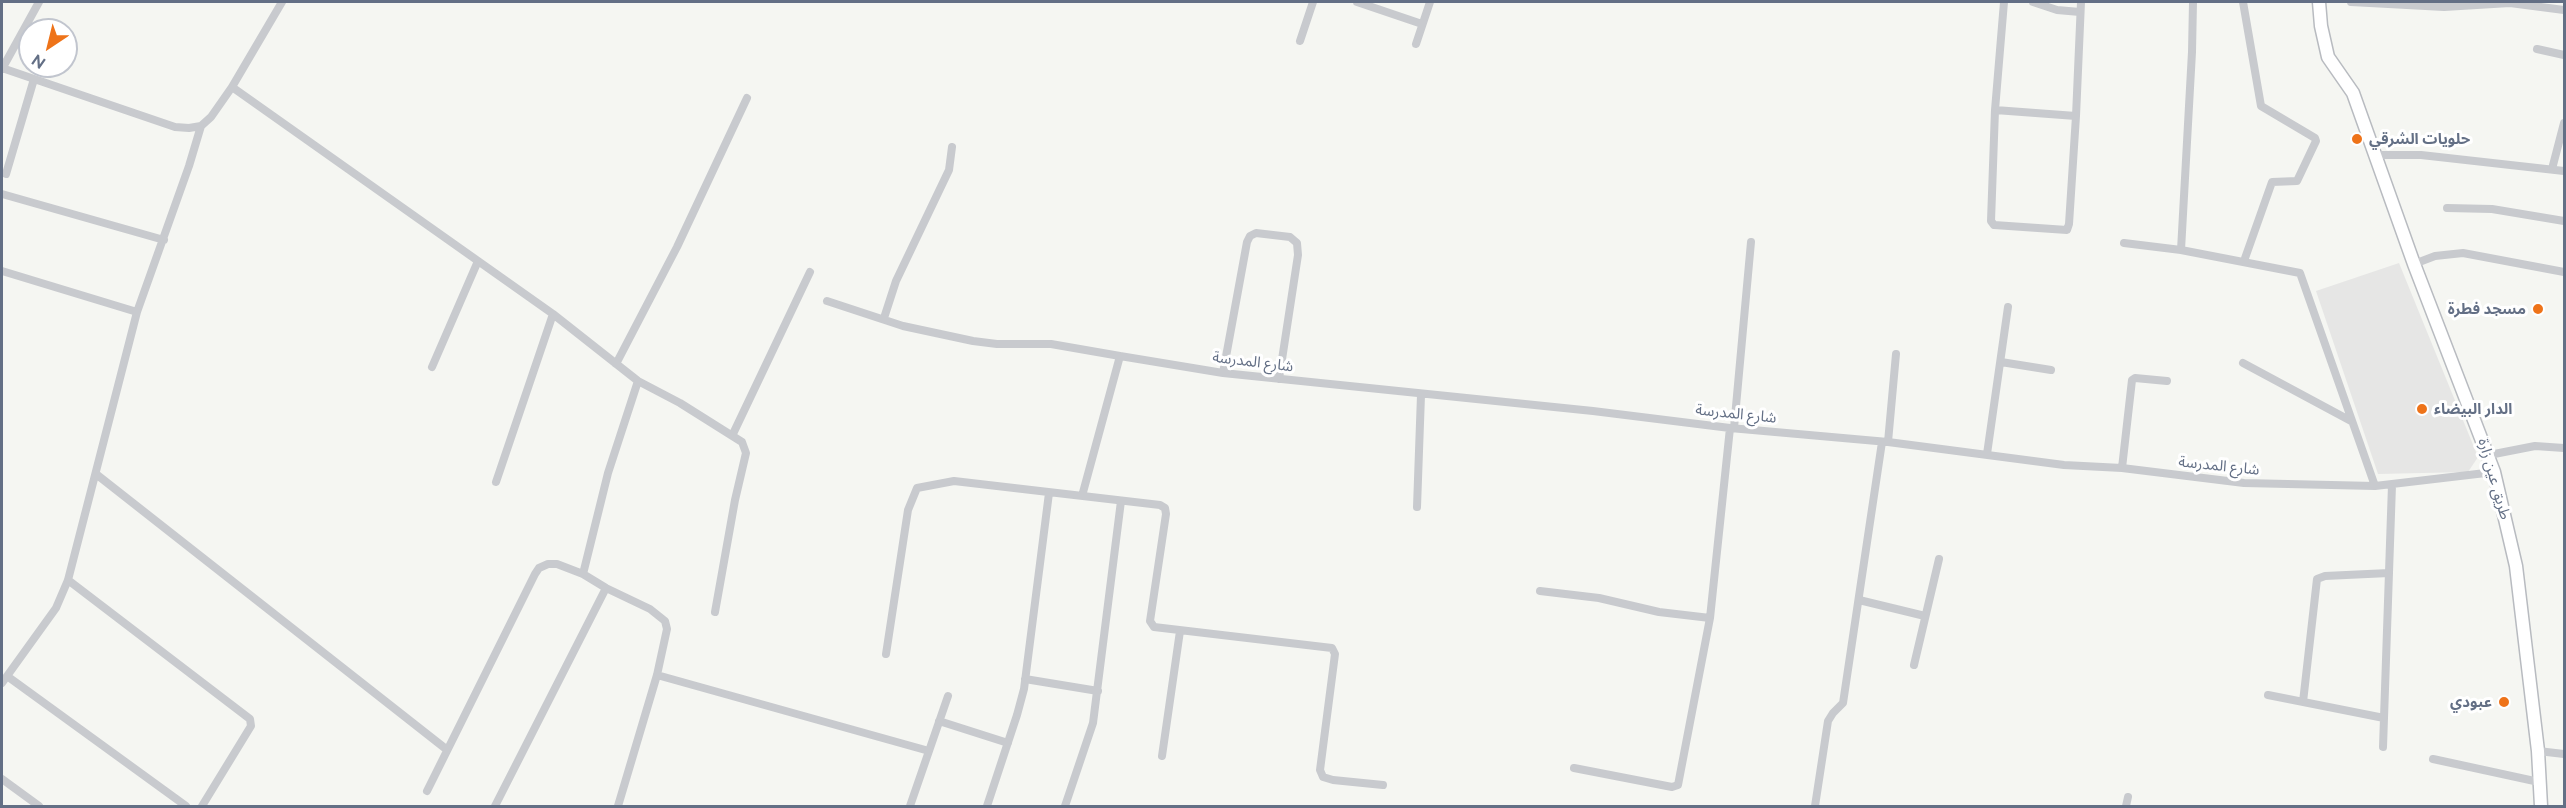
<!DOCTYPE html>
<html>
<head>
<meta charset="utf-8">
<style>
	body { margin:0 }
	#map { position:relative; width:2566px; height:808px; overflow:hidden; background:#f5f6f2; font-family:Raleway,sans-serif }
	canvas { display:block }
	.frame { position:absolute; inset:0; border:3px solid #636f85; pointer-events:none }
	.north { position:absolute; left:18px; top:18px; width:60px; height:60px; box-sizing:border-box; background:#fff; border:2px solid #c1c5ce; border-radius:50%; rotate:215deg; font-size:16px; font-weight:700; line-height:24px; text-align:center; color:#636f85 }
	.north::after { content:''; display:block; margin:auto; width:21px; height:27px; background:#ee7319; clip-path:polygon(50% 0,100% 100%,50% 72%,0 100%) }
</style>
</head>
<body>
<div id="map">
<canvas width="2566" height="808"></canvas>
<div class="frame"></div>
<div class="north">N</div>
</div>
<script>
const c = document.querySelector('canvas').getContext('2d');
c.lineJoin = 'round';
function fill(path, color) { c.fillStyle = color; c.fill(path, 'evenodd'); }
const toPath = rows => new Path2D(rows.map(r => 'M' + r).join(''));
function stroke(path, color, width, dash) { c.strokeStyle = color; c.lineWidth = width; c.lineCap = dash ? 'butt' : 'round'; c.setLineDash(dash || []); c.stroke(path); }
function label(font, color, halo, rows, align = 'center') {
  c.font = font + ' Raleway,"Noto Sans Arabic",sans-serif'; c.lineWidth = 6; c.setLineDash([]); c.textBaseline = 'middle'; c.strokeStyle = halo; c.fillStyle = color; for (const [text, x, y, turn = 0] of rows) {
    c.save(); c.translate(x, y); c.rotate((+turn || 0) * Math.PI / 180); c.textAlign = isNaN(turn) ? turn : align; if (halo) c.strokeText(text, 0, 0); c.fillText(text, 0, 0); c.restore();
  }
}
fill(toPath([
	[2399,263,2478,457,2468,472,2378,474,2316,291]
]), '#e6e6e5');
const primary = toPath([
	[2319,2,2321,26,2328,57,2353,93,2414,264,2494,472,2516,566,2538,751,2541,806]
]);
stroke(primary, '#b8bbc0', 15);
stroke(toPath([
	[1357,2,1422,24],
	[2033,2,2057,10,2080,12],
	[2243,2,2261,106,2315,138,2316,141,2297,181,2272,182,2244,261],
	[2351,2,2444,7,2510,3,2564,10],
	[1300,41,1313,2],
	[1416,44,1430,2],
	[2537,49,2564,55],
	[2,68,175,127,189,128,201,126,211,117,232,87,282,2],
	[2,69,39,2],
	[232,87,553,314,638,381,680,403,742,442,746,453,735,500,715,612],
	[1995,110,2076,116,2069,224,2067,230,1994,225,1991,221,1995,110,2004,2],
	[2076,116,2081,2],
	[2375,155,2421,155,2564,171],
	[2552,169,2564,123],
	[6,174,34,79],
	[2,194,164,240],
	[2447,208,2492,209,2564,221],
	[2124,243,2181,250,2300,273,2375,486],
	[2181,250,2192,52,2193,2],
	[2414,264,2435,256,2463,253,2564,272],
	[2,271,137,312],
	[827,301,903,326,973,341,997,344,1051,344,1120,356],
	[884,318,896,281,949,170,952,147],
	[2001,362,2051,370],
	[2243,363,2351,421],
	[616,364,677,247,747,98],
	[432,367,478,261],
	[1223,373,1247,242,1250,236,1256,233,1290,237,1297,243,1298,255,1279,379],
	[1734,428,1751,242],
	[732,436,810,272],
	[1888,442,1896,354],
	[1987,454,2008,307],
	[2489,455,2535,446,2564,448],
	[2122,468,2132,380,2135,378,2167,381],
	[96,474,446,749],
	[496,482,553,314],
	[1082,496,1120,356,1223,373,1593,411,1730,428,1888,442,2064,465,2122,468,2244,483,2375,486,2494,472],
	[1417,507,1421,395],
	[583,574,608,473,638,381],
	[68,580,250,719,251,726,202,806],
	[1540,591,1599,598,1659,612,1710,618],
	[1859,600,1925,616],
	[886,654,908,510,917,488,954,481,1160,505,1165,508,1166,514,1150,621,1154,627,1332,648,1335,654,1320,770,1323,777,1333,780,1383,785],
	[1914,665,1939,559],
	[657,675,929,751],
	[7,676,186,806],
	[1025,679,1098,691],
	[2,683,56,608,68,580,137,312,189,166,201,126],
	[2268,695,2384,718],
	[2303,702,2317,579,2325,576,2389,573],
	[939,721,1008,743],
	[2383,747,2392,485],
	[2538,751,2564,754],
	[1162,756,1180,631],
	[2433,759,2539,782],
	[1574,768,1672,787,1678,785,1710,618,1730,428],
	[2,779,39,806],
	[427,791,535,574,539,568,548,564,557,564,583,574,606,588,650,609,665,621,667,629,657,675,618,806],
	[495,806,606,588],
	[910,806,948,696],
	[987,806,1017,715,1024,689,1049,493],
	[1065,806,1093,723,1121,501],
	[1815,806,1828,721,1833,713,1843,703,1882,442],
	[2126,806,2128,797]
]), '#c8cace', 8);
stroke(primary, '#fff', 12);
for (const [x, y, r, color] of [
	[2357,139,6,"#ee7319"],
	[2538,309,6,"#ee7319"],
	[2422,409,6,"#ee7319"],
	[2504,702,6,"#ee7319"]
]) { const dot = new Path2D(); dot.arc(x, y, r, 0, 2 * Math.PI); c.fillStyle = color; c.fill(dot); stroke(dot, '#fff', 2); }
label('bold 15px', '#636f85', '#fff', [
	["حلويات الشرقي",2369,139],
	["مسجد فطرة",2526,309,"right"],
	["الدار البيضاء",2434,409],
	["عبودي",2492,702,"right"]
], 'left');
label('15px', '#636f85', '#fff', [
	["شارع المدرسة",1253,362,7],
	["شارع المدرسة",1736,414,6],
	["شارع المدرسة",2219,466,6],
	["طريق عين زارة",2494,479,74]
]);
</script>
</body>
</html>
